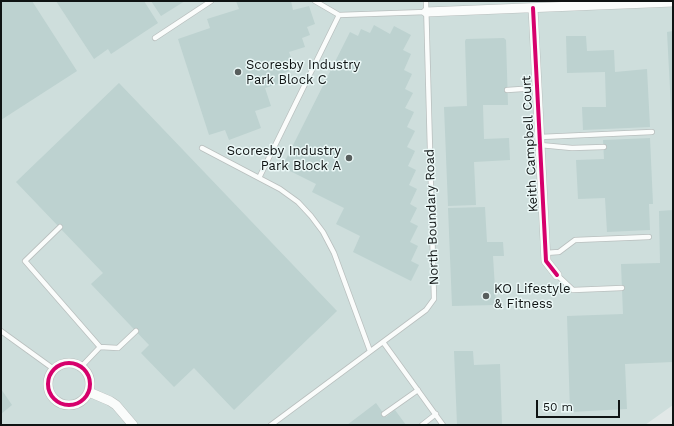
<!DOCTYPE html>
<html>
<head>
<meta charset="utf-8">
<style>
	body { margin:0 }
	#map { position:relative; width:674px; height:426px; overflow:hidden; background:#e1e8e7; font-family:"Work Sans",sans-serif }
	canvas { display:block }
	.frame { position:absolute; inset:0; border:2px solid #0f1313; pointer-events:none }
	.scale { position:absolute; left:536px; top:400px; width:84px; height:18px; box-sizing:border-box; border:2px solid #0f1313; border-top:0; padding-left:5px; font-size:12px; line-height:14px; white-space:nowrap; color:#0f1313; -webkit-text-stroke:3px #ebf8f7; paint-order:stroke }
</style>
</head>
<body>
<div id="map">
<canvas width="674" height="426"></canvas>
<div class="frame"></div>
<div class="scale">50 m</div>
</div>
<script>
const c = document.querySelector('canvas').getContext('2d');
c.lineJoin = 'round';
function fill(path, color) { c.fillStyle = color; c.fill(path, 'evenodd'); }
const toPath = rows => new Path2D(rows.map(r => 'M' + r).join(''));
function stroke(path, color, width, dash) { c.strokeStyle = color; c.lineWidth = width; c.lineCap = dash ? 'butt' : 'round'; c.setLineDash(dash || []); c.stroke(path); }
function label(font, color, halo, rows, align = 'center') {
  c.font = font + ' "Work Sans",sans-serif'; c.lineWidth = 3; c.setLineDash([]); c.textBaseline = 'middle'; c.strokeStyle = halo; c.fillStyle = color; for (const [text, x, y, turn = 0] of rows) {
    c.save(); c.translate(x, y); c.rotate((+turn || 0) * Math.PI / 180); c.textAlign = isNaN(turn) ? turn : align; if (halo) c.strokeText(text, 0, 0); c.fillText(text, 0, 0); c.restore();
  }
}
fill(toPath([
	[1,1,654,1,673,2,673,405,645,425,1,425]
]), '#cededc');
fill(toPath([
	[1,1,32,1,77,71,1,120],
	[56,1,144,1,158,23,111,54,108,49,94,59],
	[151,1,185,1,161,16],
	[236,1,291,1,293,10,309,6,315,24,307,27,310,35,302,38,305,47,289,52,295,69,278,75,281,83,265,88,271,106,255,111,261,128,229,140,225,130,209,135,178,39,210,28,207,19,239,9],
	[374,25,390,34,394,26,411,35,403,50,411,54,404,70,412,74,405,89,413,93,405,108,414,112,407,127,415,131,407,147,415,151,408,166,416,170,409,185,417,189,410,204,417,208,410,222,418,226,410,242,418,246,411,261,419,265,411,281,353,252,360,236,336,224,344,208,312,192,316,184,282,167,350,32,358,36,361,29,370,33],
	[673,31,673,128,672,128,667,32],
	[566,36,586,36,587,51,614,50,615,72,647,69,650,127,583,130,582,107,606,107,605,72,567,73],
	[504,38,506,40,508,105,483,105,484,139,509,138,510,160,474,162,476,205,448,206,444,107,467,106,465,41,466,39],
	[119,83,337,311,234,410,194,368,174,387,141,353,149,345,91,284,103,273,16,182],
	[650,138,653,204,649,204,650,230,607,232,605,198,578,199,576,160,604,159,603,140],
	[485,207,487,242,503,242,504,256,493,256,496,305,452,306,448,208],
	[673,210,673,362,625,364,627,409,570,412,567,316,623,314,621,264,660,263,659,211],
	[454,351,473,351,474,365,500,364,502,425,457,425],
	[1,389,12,405,1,414],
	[376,403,386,417,395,410,406,425,347,425]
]), '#bdd2d0');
const lane = toPath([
	[315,1,339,15],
	[155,38,211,1],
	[507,90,537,88],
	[540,137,652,132],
	[540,145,572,148,604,147],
	[202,148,280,189,298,202,311,216,323,232,334,253,370,351],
	[259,178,339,15,426,12],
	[60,227,25,261,100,347,118,348,136,331],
	[545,253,559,252,575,240,649,237],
	[557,275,573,290,622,288],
	[1,331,55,370],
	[383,342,443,425],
	[81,367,100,347],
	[384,414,418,390],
	[271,425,426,310,434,299,426,1],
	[422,425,436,414]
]);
const street = toPath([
	[533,8,546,261,557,275],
	[426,12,673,2],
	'48 384a21 21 0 1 1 42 0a21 21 0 1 1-42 0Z',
	[89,392,110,401,116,405,133,425]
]);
stroke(lane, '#b9bfbe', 6);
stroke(street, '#b9bfbe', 10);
stroke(lane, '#fafcfb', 4.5);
stroke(street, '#fafcfb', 9);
stroke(toPath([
	[533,8,546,261,557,275],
	'48 384a21 21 0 1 1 42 0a21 21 0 1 1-42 0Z'
]), '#d6006c', 4);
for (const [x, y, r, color] of [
	[238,72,4,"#585e5d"],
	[349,158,4,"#585e5d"],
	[486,296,4,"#585e5d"]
]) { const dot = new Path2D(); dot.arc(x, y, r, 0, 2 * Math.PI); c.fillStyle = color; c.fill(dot); stroke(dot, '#ebf8f7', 1.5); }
label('13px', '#0f1313', '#ebf8f7', [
	["Scoresby Industry",246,65],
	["Park Block C",246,80],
	["Scoresby Industry",341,151,"right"],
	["Park Block A",341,166,"right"],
	["KO Lifestyle",494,289],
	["& Fitness",494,304]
], 'left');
label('13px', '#0f1313', '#ebf8f7', [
	["Keith Campbell Court",530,144,-93],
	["North Boundary Road",432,217,-92]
]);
</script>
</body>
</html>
